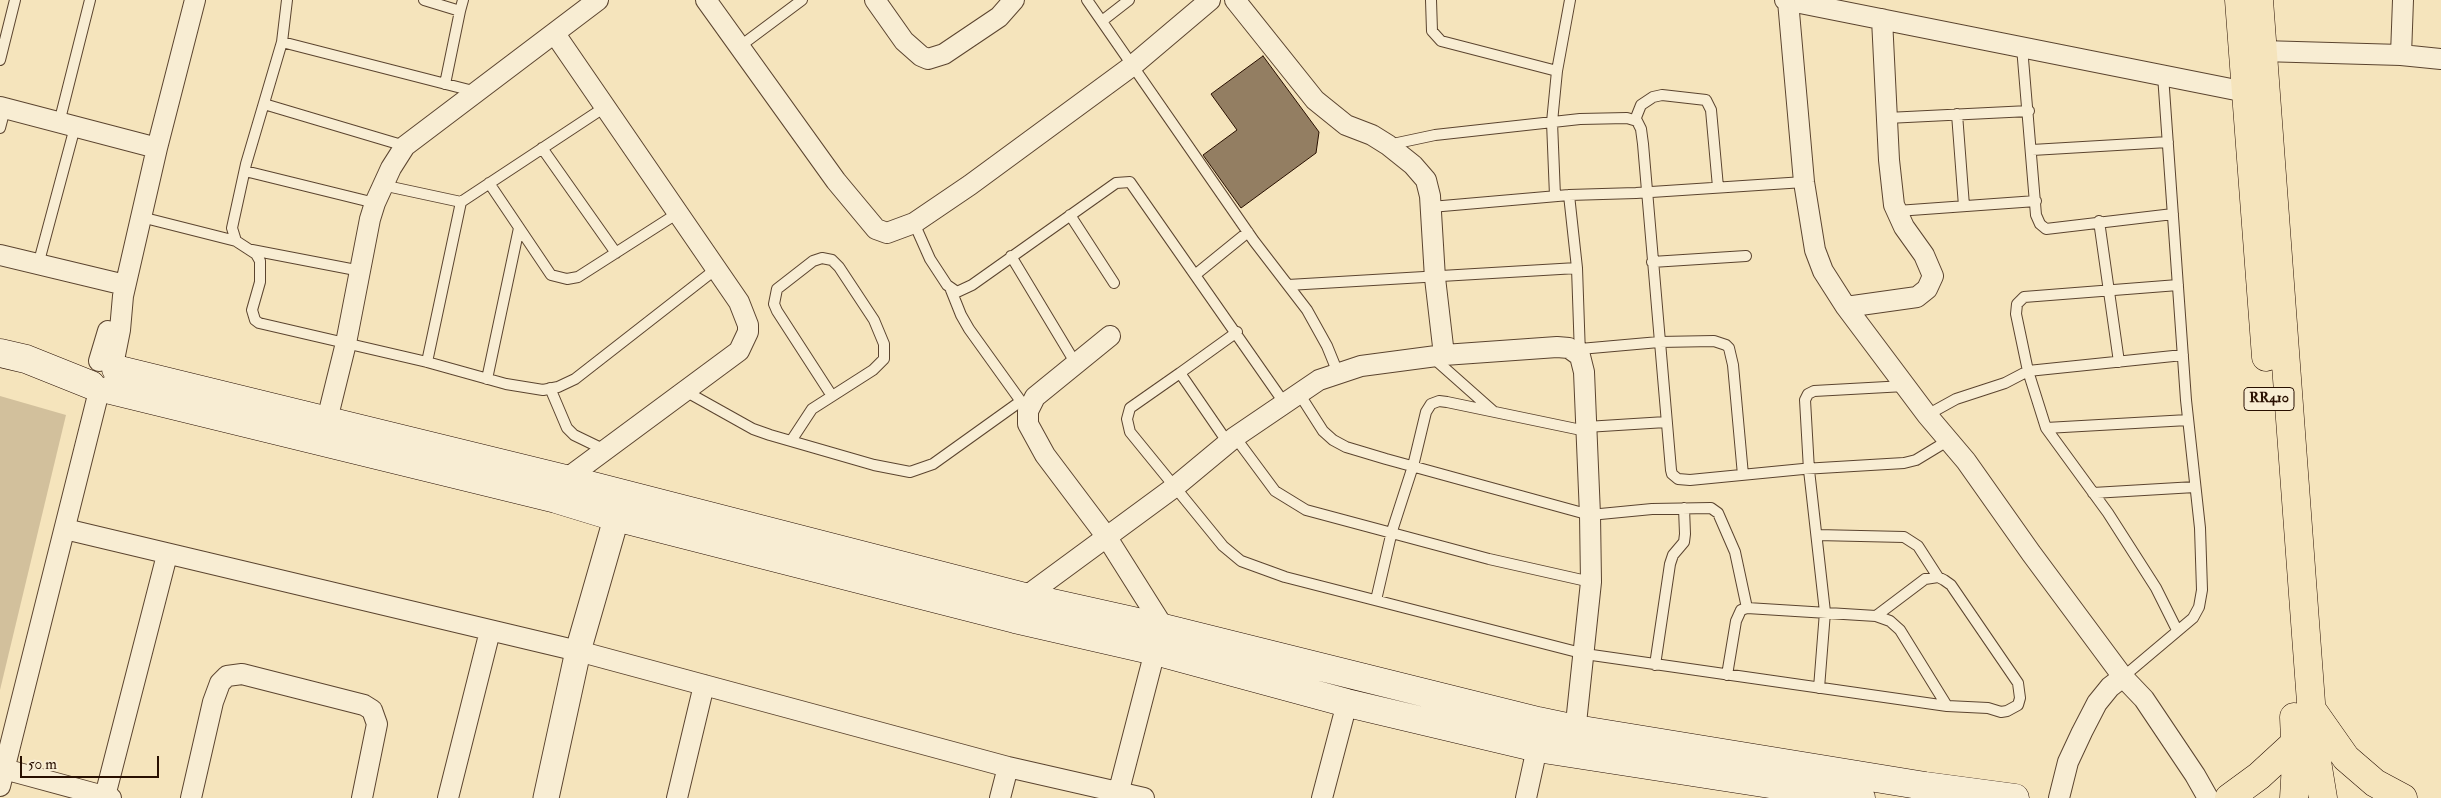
<!DOCTYPE html>
<html>
<head>
<meta charset="utf-8">
<style>
	body { margin:0 }
	#map { position:relative; width:2441px; height:798px; overflow:hidden; background:#f5e4bc; font-family:"IM FELL Double Pica",serif }
	canvas { display:block }
	.scale { position:absolute; left:20px; top:756px; width:139px; height:22px; box-sizing:border-box; border:2px solid #280f00; border-top:0; padding-left:6px; font-size:15px; line-height:18px; white-space:nowrap; color:#280f00; -webkit-text-stroke:4px #f8edd3; paint-order:stroke }
</style>
</head>
<body>
<div id="map">
<canvas width="2441" height="798"></canvas>
<div class="scale">50 m</div>
</div>
<script>
const c = document.querySelector('canvas').getContext('2d');
c.lineJoin = 'round';
function fill(path, color) { c.fillStyle = color; c.fill(path, 'evenodd'); }
const toPath = rows => new Path2D(rows.map(r => 'M' + r).join(''));
function stroke(path, color, width, dash) { c.strokeStyle = color; c.lineWidth = width; c.lineCap = dash ? 'butt' : 'round'; c.setLineDash(dash || []); c.stroke(path); }
function label(font, color, halo, rows, align = 'center') {
  c.font = font + ' "IM FELL Double Pica",serif'; c.lineWidth = 4; c.setLineDash([]); c.textBaseline = 'middle'; c.strokeStyle = halo; c.fillStyle = color; for (const [text, x, y, turn = 0] of rows) {
    c.save(); c.translate(x, y); c.rotate((+turn || 0) * Math.PI / 180); c.textAlign = isNaN(turn) ? turn : align; if (halo) c.strokeText(text, 0, 0); c.fillText(text, 0, 0); c.restore();
  }
}
fill(toPath([
	[0,396,66,415,0,690]
]), '#d2c09c');
const building = toPath([
	[1263,56,1319,132,1316,153,1241,208,1203,155,1237,130,1211,94,1263,56]
]);
fill(building, '#937e62');
stroke(building, '#280f00', 1);
const service = toPath([
	[287,0,282,42,246,164,232,228,236,241,256,254,260,261,260,282,252,310,255,320,259,323,427,362,506,384,543,390,558,387,575,379,716,269],
	[424,0,460,11,463,0],
	[1087,0,1254,241,1307,310,1327,346,1338,373],
	[1431,0,1432,31,1441,41,1557,71,1552,122,1555,196],
	[1102,21,1129,0],
	[282,42,477,92],
	[739,47,802,0],
	[2022,47,2036,215,2040,224,2046,229,2173,214],
	[0,60,15,0],
	[1557,71,1570,0],
	[445,84,460,11],
	[264,104,405,146],
	[1957,114,1964,206],
	[1887,118,2029,111],
	[1635,120,1641,105,1653,97,1662,95,1706,100,1711,110,1718,187],
	[59,123,90,0],
	[0,128,5,109],
	[1388,145,1435,135,1580,119,1627,118,1637,121,1641,129,1643,144,1671,470,1672,474,1678,479,1690,480,1803,469,1904,463,1916,460,1949,440],
	[542,148,616,253],
	[2032,150,2168,142],
	[245,171,375,203],
	[489,183,551,275,567,279,578,277,678,213],
	[382,185,461,202],
	[1569,195,1577,268,1580,355],
	[1431,207,1569,195,1636,193,1804,182],
	[1897,211,2036,201],
	[1070,215,1114,283],
	[141,217,236,241],
	[2099,221,2119,362],
	[914,223,930,259,947,285,957,292,972,285,1116,183,1130,182,1285,404],
	[252,250,361,271],
	[1011,256,1076,364],
	[1652,262,1746,256],
	[38,265,75,127],
	[1195,275,1248,232],
	[1288,285,1577,268],
	[951,290,961,315,969,329,1025,407],
	[1580,349,1659,342,1714,341,1726,345,1729,348,1733,365,1743,475],
	[1431,356,1493,411],
	[427,362,461,202,605,107],
	[1180,373,1130,408,1127,419,1130,432,1223,546,1241,561,1285,577,1585,654,1947,706,1988,708,2001,712,2007,711,2018,705,2020,698,2018,683,1951,585,1944,580,1938,577,1925,579,1876,616],
	[487,379,519,228],
	[550,388,567,428,574,435,605,450],
	[685,391,753,429,770,435,874,465,910,472,933,464,1021,401],
	[1300,395,1323,431,1333,440,1346,447,1386,459,1590,515,1652,509,1711,508,1718,513,1735,552,1747,608],
	[1927,415,1956,399,2005,383,2028,371,2016,314,2017,304,2024,297,2178,285],
	[1586,427,1666,422],
	[2046,428,2028,371,2183,355],
	[1235,437,1275,491,1306,510,1489,559,1591,582],
	[791,441,812,409,873,370,884,359,884,344,874,320,839,267,832,260,822,258,813,261,777,289,774,304,777,311,832,396],
	[1228,443,1180,373,1237,332],
	[2093,493,2195,487],
	[1817,535,1904,537,1918,546,1938,577],
	[1376,600,1392,531,1413,466,1426,412,1431,404,1439,401,1447,402,1586,431],
	[2177,630,2156,588,2108,513,2046,428,2188,420],
	[1655,665,1670,564,1673,555,1684,542,1685,534,1684,508],
	[1727,675,1736,621,1741,610,1747,608,1876,616,1890,621,1900,630,1947,706],
	[2123,677,2193,618,2199,607,2202,590,2200,528,2186,400,2163,75],
	[1819,688,1825,612,1809,470,1805,400,1808,394,1814,391,1905,386]
]);
const minor = toPath([
	[706,0,836,181,876,229,887,233,914,223,970,185,1132,66,1210,0],
	[875,0,904,41,921,56,928,59,944,54,999,17,1014,0],
	[1785,0,2246,92],
	[1788,1,1804,182,1815,250,1823,271,1846,307,1927,415,1966,461,2031,553,2123,677,2144,699,2195,775,2208,798],
	[555,34,739,302,748,325,748,332,739,351,566,479,563,486],
	[2262,51,2401,55,2441,59],
	[2401,55,2403,0],
	[0,107,157,148],
	[0,255,125,285],
	[1846,307,1917,297,1927,289,1933,276,1924,255,1904,227,1894,205,1889,160,1882,19],
	[1110,336,1035,397,1028,411,1028,424,1045,455,1106,536,1164,628,1155,651,1117,798],
	[1444,355,1557,347,1569,348,1580,356,1584,372,1590,515,1591,582,1574,742],
	[99,361,108,331],
	[113,365,120,330,123,296,157,148,195,0],
	[324,432,346,343,370,219,375,203,391,168,405,146,598,0],
	[65,529,578,651,1008,767,1144,798],
	[1021,605,1025,597,1176,486,1235,437,1319,380,1361,366,1444,355,1435,278,1430,196,1426,180,1413,165,1388,145,1372,135,1346,125,1315,100,1235,0],
	[4,769,111,798],
	[0,786,99,391],
	[105,796,167,555],
	[191,798,213,702,220,683,227,676,242,674,364,705,372,710,377,724,362,798],
	[448,798,490,631],
	[677,798,704,685],
	[1000,798,1008,767],
	[1322,798,1347,703],
	[1526,798,1537,748,1538,734],
	[2059,798,2068,762,2082,732,2097,703,2110,687,2123,677]
]);
const tertiary = toPath([
	[546,798,578,651,622,498]
]);
const secondary = toPath([
	[0,353,26,359,91,385],
	[116,369,566,479,1025,597,1164,628,1538,721,1576,729,1925,786,2015,798],
	[110,390,556,499,615,517,1015,619,1155,651,1347,703,1537,748,1861,798]
]);
const trunk = toPath([
	[2239,0,2266,357],
	[2259,0,2314,743,2323,798],
	[2313,711,2346,758,2375,783,2403,798],
	[2229,798,2259,776,2296,742],
	[2294,798,2296,763,2294,717]
]);
stroke(service, '#5b442f', 12);
stroke(minor, '#5b442f', 22);
stroke(tertiary, '#5b442f', 27);
stroke(secondary, '#280f00', 29);
stroke(trunk, '#280f00', 29);
stroke(service, '#f8edd3', 10);
stroke(minor, '#f8edd3', 20);
stroke(tertiary, '#f8edd3', 25);
stroke(secondary, '#f8edd3', 28);
stroke(trunk, '#f5e4bc', 28);
for (const [x, y, w] of [
	[2269,399,50]
]) { const box = new Path2D(); box.roundRect(x - w / 2, y - 11.5, w, 23, 4); c.fillStyle = '#f8edd3'; c.fill(box); stroke(box, '#280f00', 1); }
label('bold 14px', '#280f00', null, [
	["RR410",2269,399]
]);
</script>
</body>
</html>
